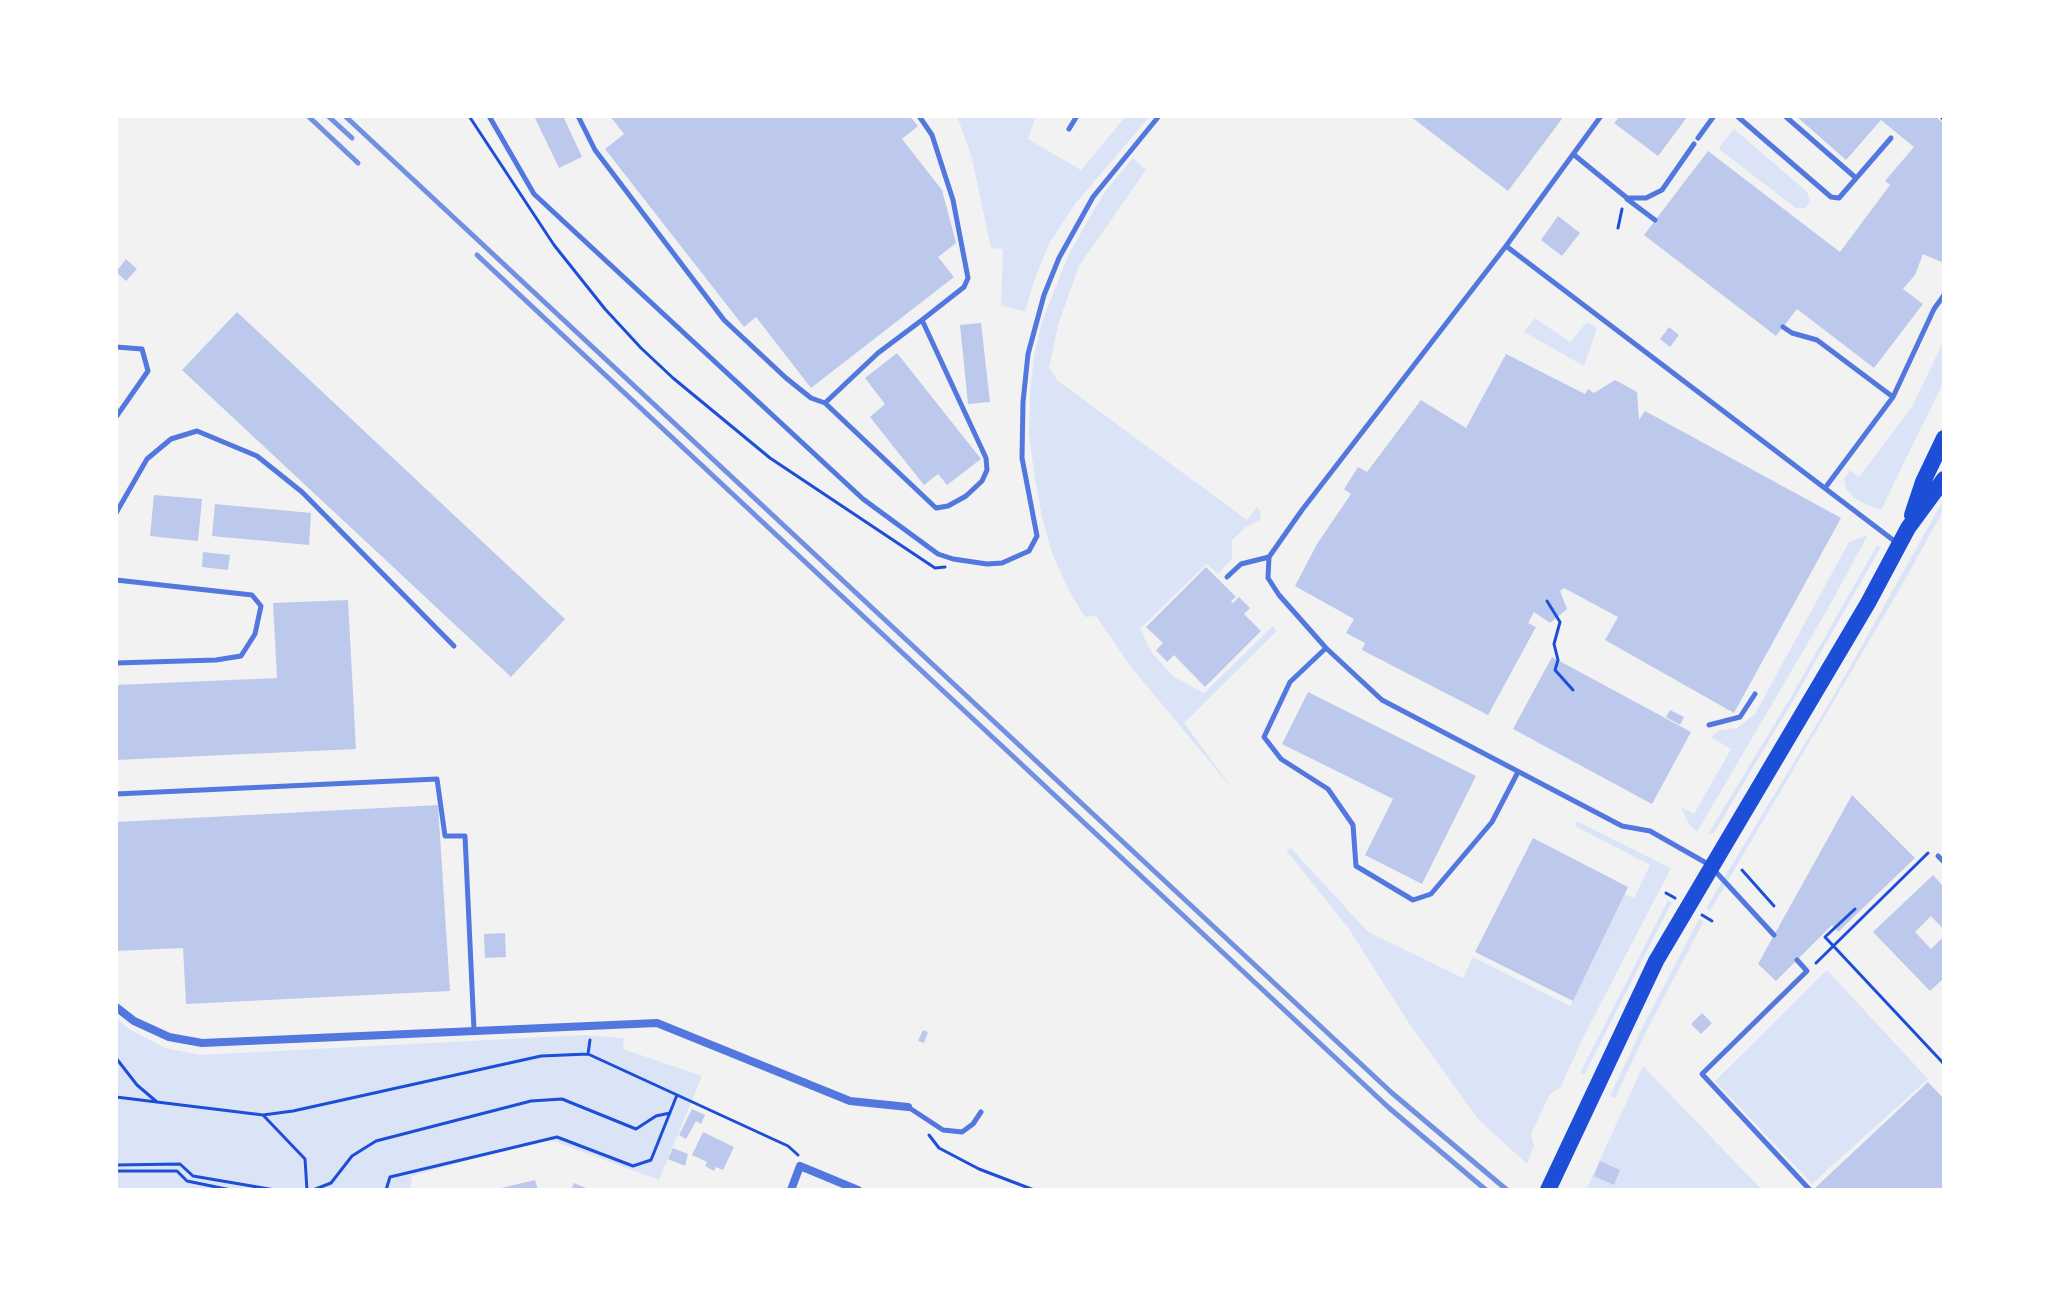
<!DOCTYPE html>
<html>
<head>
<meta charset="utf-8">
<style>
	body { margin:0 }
	#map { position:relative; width:2060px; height:1306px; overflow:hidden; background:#f2f2f2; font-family:"Public Sans",sans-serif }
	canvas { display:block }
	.frame { position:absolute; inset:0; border:118px solid #fff; pointer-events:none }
</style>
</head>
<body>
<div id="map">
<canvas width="2060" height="1306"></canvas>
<div class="frame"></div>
</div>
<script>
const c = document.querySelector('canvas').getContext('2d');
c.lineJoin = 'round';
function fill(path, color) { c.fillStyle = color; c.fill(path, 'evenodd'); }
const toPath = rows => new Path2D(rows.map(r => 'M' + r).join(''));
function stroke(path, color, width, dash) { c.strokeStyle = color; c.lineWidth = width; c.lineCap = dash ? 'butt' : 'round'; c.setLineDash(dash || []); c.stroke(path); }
fill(toPath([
	[957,116,1036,116,1028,139,1081,170,1126,116,1150,116,1075,204,1050,242,1035,278,1025,311,1001,306,1003,249,991,248,971,155],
	[1734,129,1807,192,1810,202,1805,208,1796,208,1720,150,1719,147],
	[1133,158,1146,170,1079,266,1059,322,1049,367,1057,380,1247,520,1257,507,1261,512,1260,520,1246,527,1232,540,1232,559,1218,574,1206,564,1140,629,1152,653,1174,677,1204,693,1273,626,1277,631,1184,723,1235,792,1131,667,1096,616,1085,617,1068,589,1052,553,1042,517,1035,478,1029,436,1030,393,1034,356,1043,319,1069,254,1087,222,1106,190],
	[1535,318,1570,342,1587,322,1597,328,1584,366,1524,332],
	[1944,340,1944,381,1881,510,1867,505,1853,497,1846,489,1844,479,1850,470,1859,477,1912,407],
	[1944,499,1944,509,1901,587,1710,911,1706,908,1833,697],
	[1868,535,1826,612,1697,832,1689,824,1681,807,1694,814,1731,749,1711,737,1720,730,1737,728,1755,714,1849,542],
	[1877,545,1881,547,1794,699,1714,833,1708,834,1791,697],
	[1577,821,1671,868,1584,1036,1560,1088,1550,1094,1531,1134,1534,1145,1527,1164,1478,1119,1408,1022,1349,929,1286,850,1291,848,1368,932,1463,978,1473,957,1570,1006,1624,894,1634,898,1650,865,1575,826],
	[1668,900,1672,902,1584,1075,1580,1073],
	[1699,919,1704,921,1649,1026,1615,1098,1610,1096,1644,1024],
	[1827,970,1928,1079,1812,1184,1715,1081],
	[116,1018,129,1029,165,1048,200,1055,585,1035,624,1038,623,1049,702,1076,659,1180,545,1138,412,1176,410,1190,116,1190],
	[1643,1066,1762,1190,1586,1190]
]), '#dbe4f7');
fill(toPath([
	[534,116,563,116,582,157,559,168],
	[610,116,910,116,918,126,902,139,942,190,956,243,938,257,954,277,811,388,756,317,744,327,605,149,624,134],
	[1410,116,1564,116,1508,191],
	[1620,116,1688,116,1658,156,1614,123],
	[1796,116,1935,116,1944,124,1944,263,1923,254,1915,275,1903,289,1923,304,1874,368,1797,309,1776,336,1644,235,1708,151,1840,252,1890,185,1885,181,1914,147,1881,120,1846,160],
	[1558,216,1580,233,1562,256,1541,240],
	[126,259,137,269,126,281,116,272],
	[237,312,565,619,511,677,182,370],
	[981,323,990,402,968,404,960,325],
	[1669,327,1679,335,1670,347,1660,339],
	[897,353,981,459,947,485,938,474,924,485,870,417,885,404,865,378],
	[1506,354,1585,394,1588,389,1594,393,1615,380,1637,392,1639,420,1645,411,1841,518,1734,713,1605,640,1618,617,1564,588,1560,591,1567,609,1550,623,1534,612,1528,623,1536,627,1488,715,1362,650,1365,643,1346,633,1354,619,1295,586,1317,544,1351,494,1344,489,1358,467,1367,472,1421,400,1466,428],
	[154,495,202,499,198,541,150,536],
	[215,504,311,513,309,545,212,536],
	[203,552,230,555,228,570,202,567],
	[1206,567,1236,597,1231,601,1233,603,1239,597,1250,608,1244,614,1261,631,1205,687,1174,655,1167,662,1156,650,1163,643,1146,627],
	[348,600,356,749,116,760,116,685,277,678,273,603],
	[1552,657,1691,732,1652,804,1513,729],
	[1308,692,1476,776,1422,884,1365,855,1393,799,1282,744],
	[1670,710,1684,717,1680,725,1666,717],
	[1852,795,1915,858,1838,932,1832,925,1776,981,1758,964],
	[438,805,450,991,186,1004,183,948,116,951,116,822],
	[1533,838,1628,887,1573,1001,1475,952],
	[1933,875,1944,887,1944,930,1931,916,1915,932,1931,949,1944,936,1944,978,1930,991,1873,932],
	[505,933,506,957,485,958,484,934],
	[1702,1013,1712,1023,1701,1034,1691,1024],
	[923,1030,928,1032,924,1043,918,1041],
	[1928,1082,1944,1099,1944,1190,1817,1190,1815,1188],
	[692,1109,705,1115,701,1124,696,1121,686,1139,679,1135],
	[703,1132,734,1147,723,1170,716,1167,714,1171,705,1166,707,1162,692,1155],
	[673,1148,688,1154,685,1166,668,1159],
	[1600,1161,1620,1170,1614,1185,1594,1176],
	[535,1180,538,1190,497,1190,497,1189],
	[574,1183,591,1190,571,1190]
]), '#bdc9ec');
stroke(toPath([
	[469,116,554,245,605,309,641,348,673,378,770,458,935,568,945,567],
	[1940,116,1944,120],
	[1618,228,1622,209],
	[1547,601,1560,622,1554,644,1558,660,1555,670,1573,690],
	[1742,870,1774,906],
	[1666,893,1675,898],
	[1855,909,1825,937,1944,1064],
	[1702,915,1712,921],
	[1816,963,1928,853],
	[590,1040,588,1054,788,1146,798,1155],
	[116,1058,137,1085,157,1102],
	[116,1097,263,1115,293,1111,541,1056,588,1054],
	[263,1115,305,1159,307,1190],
	[929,1135,939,1148,979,1169,1034,1190],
	[116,1165,180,1164,193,1176,275,1190],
	[116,1171,177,1171,187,1181,231,1190],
	[313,1190,331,1183,352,1156,376,1141,531,1101,562,1099,636,1129,656,1116,670,1113],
	[386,1190,390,1177,557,1137,633,1166,651,1160,677,1095]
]), '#1d4ed8', 3);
stroke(toPath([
	[489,116,534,194,863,499,938,554,953,559,987,564,1002,563,1029,551,1037,536,1022,458,1023,402,1028,354,1044,295,1059,258,1093,197,1159,116],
	[578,116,595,150,724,320,786,378,811,398,825,403,936,508,948,506,966,496,982,481,987,470,986,458,922,320,878,353,825,403],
	[919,116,932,135,953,200,968,278,964,287,922,320],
	[1601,116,1506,246,1302,510,1269,557,1268,578,1279,595,1326,648,1382,700,1622,826,1650,831,1708,864],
	[1737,116,1831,197,1839,198,1891,138],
	[1785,116,1856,178],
	[1069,129,1077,116],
	[1698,138,1714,116],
	[1573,154,1627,198,1646,198,1662,190,1694,144],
	[1627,199,1655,220],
	[1506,246,1897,543],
	[1783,327,1792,333,1817,340,1893,397],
	[116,347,142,349,148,371,116,417],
	[1825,488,1893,397,1934,309,1944,295],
	[116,513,147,459,171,439,197,431,257,456,302,492,454,646],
	[1227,577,1241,564,1269,557],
	[116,580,252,595,261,606,255,634,241,656,216,660,116,663],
	[1326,648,1290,682,1264,737,1281,759,1328,789,1353,825,1356,866,1413,900,1431,894,1492,822,1518,772],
	[1709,725,1740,717,1755,694],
	[116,794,437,779,445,836,465,836,474,1030],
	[1938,856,1944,862],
	[1715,871,1774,935],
	[1797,960,1807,971,1702,1074,1810,1190],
	[908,1107,943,1130,962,1132,973,1124,981,1112]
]), '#5277de', 5);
stroke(toPath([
	[116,1007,134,1021,169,1037,202,1043,657,1023,850,1101,908,1107],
	[791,1190,800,1166,858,1190]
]), '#5277de', 8);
stroke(toPath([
	[1912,515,1923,482,1944,438],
	[1548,1190,1656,961,1868,603,1908,528,1944,479]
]), '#1d4ed8', 16);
stroke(toPath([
	[308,116,358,163],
	[328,116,352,138],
	[345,116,1392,1093,1507,1190],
	[477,255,1388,1107,1486,1190]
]), '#7290e2', 5);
</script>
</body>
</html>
